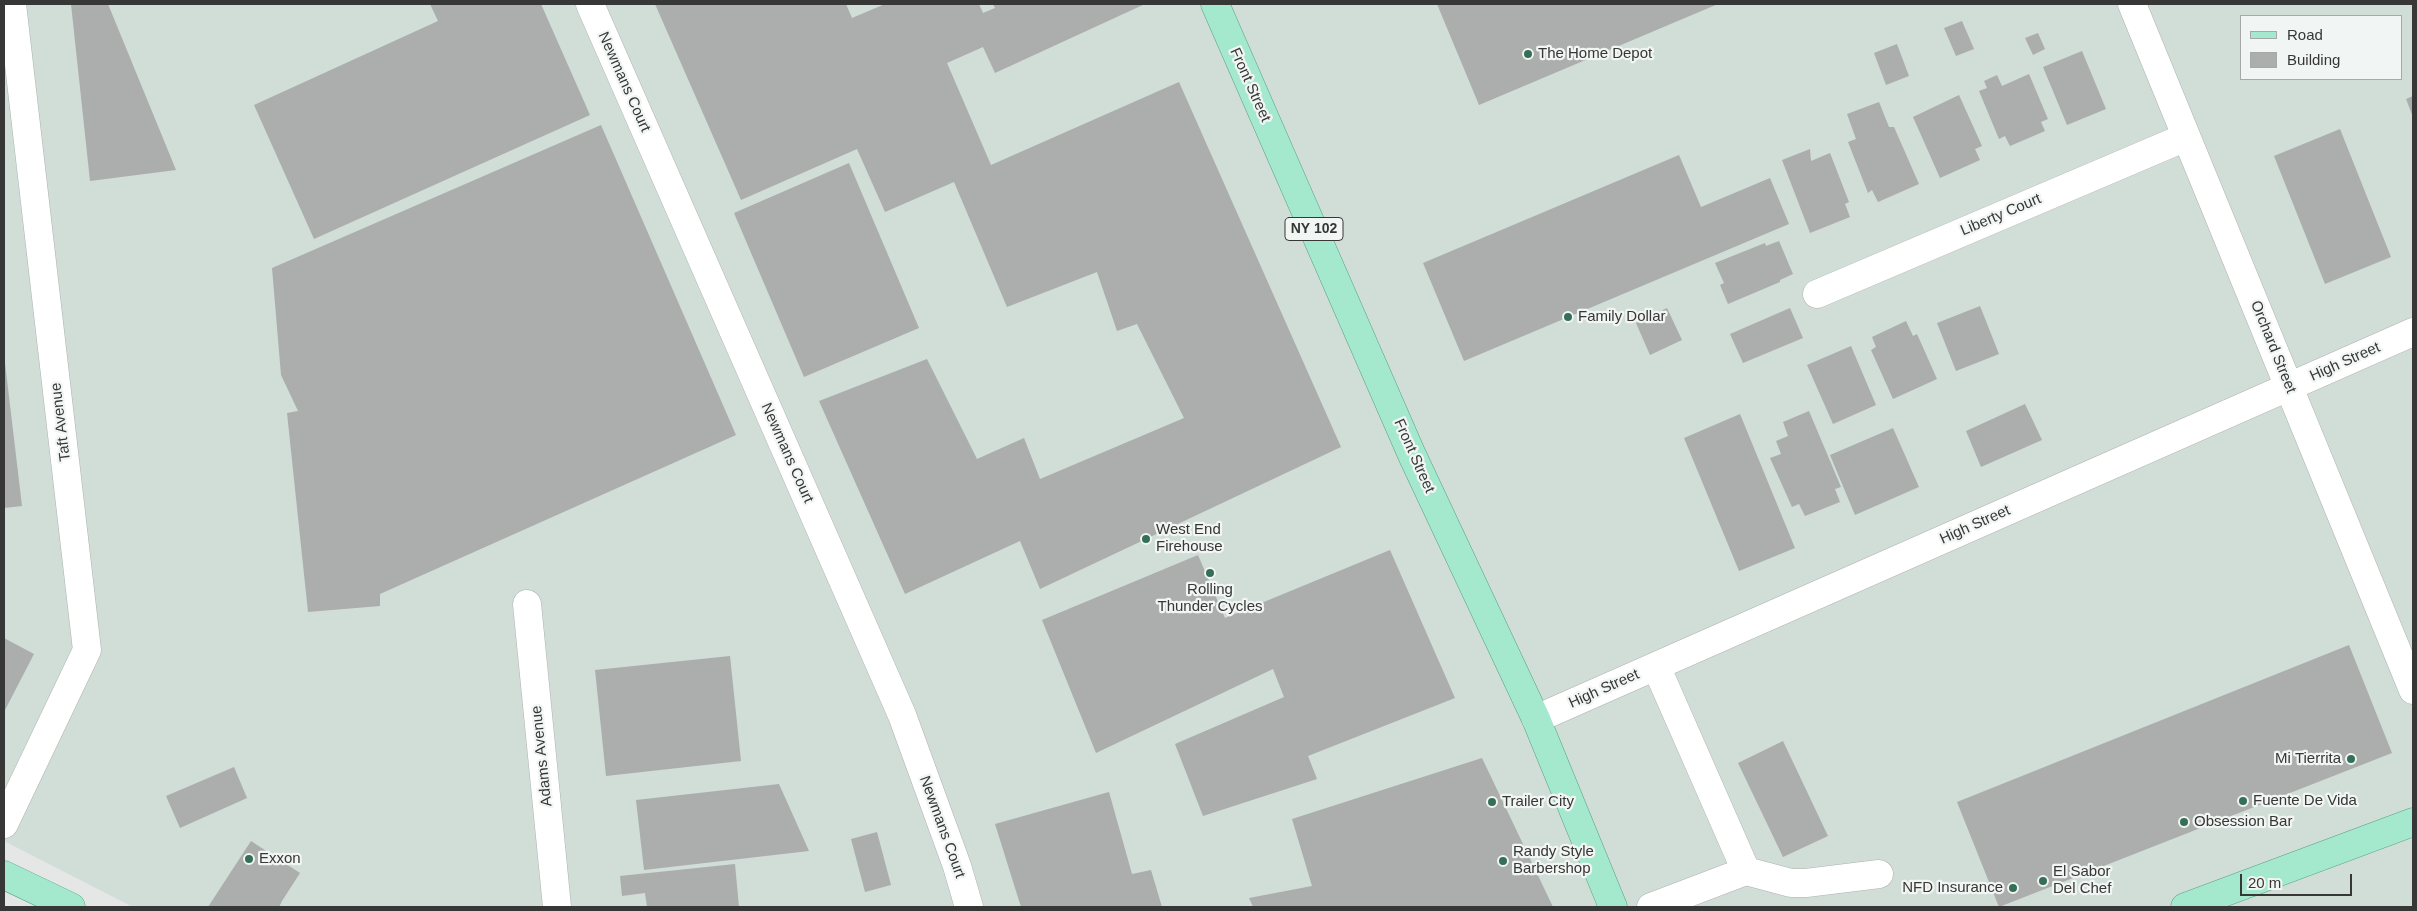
<!DOCTYPE html>
<html>
<head>
<meta charset="utf-8">
<style>
	body { margin:0 }
	#map { position:relative; width:2417px; height:911px; overflow:hidden; background:#e4e7e6; font-family:Arial,sans-serif }
	canvas { display:block }
	.frame { position:absolute; inset:0; border:5px solid #363736; pointer-events:none }
	.legend { position:absolute; left:2240px; top:15px; width:162px; height:65px; box-sizing:border-box; background:#f1f5f3; border:1px solid #a6a9a7; margin:0; padding:6px 9px; list-style:none; font-size:15px; color:#363736 }
	.legend li { display:flex; align-items:center; gap:10px; height:25px }
	.legend b { width:25px; border:1px solid #a6a9a7 }
	.scale { position:absolute; left:2240px; top:874px; width:112px; height:22px; box-sizing:border-box; border:2px solid #363736; border-top:0; padding-left:6px; font-size:15px; line-height:18px; white-space:nowrap; color:#363736; -webkit-text-stroke:4px #f1f5f3; paint-order:stroke }
</style>
</head>
<body>
<div id="map">
<canvas width="2417" height="911"></canvas>
<div class="frame"></div>
<ul class="legend">
<li><b style="height:6px;background:#a4e9ce"></b>Road</li>
<li><b style="height:14px;background:#abaeac"></b>Building</li>
</ul>
<div class="scale">20 m</div>
</div>
<script>
const c = document.querySelector('canvas').getContext('2d');
c.lineJoin = 'round';
function fill(path, color) { c.fillStyle = color; c.fill(path, 'evenodd'); }
const toPath = rows => new Path2D(rows.map(r => 'M' + r).join(''));
function stroke(path, color, width, dash) { c.strokeStyle = color; c.lineWidth = width; c.lineCap = dash ? 'butt' : 'round'; c.setLineDash(dash || []); c.stroke(path); }
function label(font, color, halo, rows, align = 'center') {
  c.font = font + ' Arial,sans-serif'; c.lineWidth = 4.5; c.setLineDash([]); c.textBaseline = 'middle'; c.strokeStyle = halo; c.fillStyle = color; for (const [text, x, y, turn = 0] of rows) {
    c.save(); c.translate(x, y); c.rotate((+turn || 0) * Math.PI / 180); c.textAlign = isNaN(turn) ? turn : align; if (halo) c.strokeText(text, 0, 0); c.fillText(text, 0, 0); c.restore();
  }
}
fill(toPath([
	[4,4,2413,4,2413,907,133,907,4,841],
	[2241,16,2401,16,2401,79,2241,79]
]), '#d1ddd7');
fill(toPath([
	[71,4,108,4,176,170,90,181],
	[430,4,541,4,590,115,314,239,254,105,438,21],
	[655,4,846,4,852,18,885,4,979,4,983,13,995,8,993,4,1145,4,995,73,983,47,947,63,991,165,1179,82,1341,447,1040,589,1020,541,905,594,819,401,927,359,977,459,1024,438,1040,479,1184,418,1137,324,1117,331,1097,272,1007,307,954,182,885,212,857,149,741,200],
	[1437,4,1718,4,1479,105],
	[1962,21,1974,49,1956,56,1944,28],
	[2038,33,2045,49,2033,55,2025,38],
	[1897,44,1909,76,1886,85,1874,53],
	[2082,51,2106,109,2067,125,2043,67],
	[2029,74,2048,119,2041,122,2045,131,2010,146,2005,136,1999,139,1979,91,1987,88,1984,81,1997,75,2002,86],
	[1959,95,1982,146,1975,149,1980,160,1940,178,1913,117],
	[2413,96,2413,117,2406,99],
	[1879,102,1889,127,1894,127,1919,184,1878,202,1872,190,1868,193,1848,142,1856,139,1847,114],
	[601,125,736,435,380,594,380,606,308,612,287,413,298,411,281,375,272,268],
	[2340,129,2391,257,2325,284,2274,156],
	[1810,149,1811,161,1830,153,1849,202,1845,204,1850,217,1810,233,1782,160],
	[1679,155,1701,207,1770,178,1789,224,1464,361,1423,263],
	[849,163,919,328,804,377,734,213],
	[1779,241,1793,274,1780,280,1780,282,1728,304,1720,285,1724,283,1715,263,1765,243,1766,246],
	[1980,306,1999,354,1956,371,1937,323],
	[1667,308,1682,340,1650,355,1636,323],
	[1790,308,1803,338,1743,363,1730,334],
	[1906,321,1913,336,1917,334,1937,379,1893,399,1871,350,1876,347,1872,337],
	[1851,346,1876,405,1833,424,1807,365],
	[5,363,22,506,4,508,4,364],
	[2025,404,2042,440,1981,467,1966,431],
	[1809,411,1841,487,1835,489,1840,502,1805,516,1799,504,1792,507,1770,458,1781,454,1776,441,1788,436,1783,422],
	[1740,414,1795,548,1739,571,1684,438],
	[1893,428,1919,487,1855,515,1830,455],
	[1390,550,1455,698,1308,756,1317,779,1203,816,1175,744,1284,697,1273,669,1096,753,1042,620,1198,555,1225,618],
	[4,638,34,654,4,712],
	[2349,645,2392,753,1999,907,1957,802],
	[730,656,741,761,606,776,595,670],
	[1783,741,1828,836,1783,857,1738,763],
	[1482,758,1553,907,1253,907,1249,898,1312,886,1292,819],
	[234,767,247,798,180,828,166,796],
	[779,784,809,851,644,870,636,800],
	[1109,792,1132,874,1151,870,1162,907,1021,907,995,824],
	[877,832,891,885,865,892,851,839],
	[251,841,300,873,282,901,279,907,208,907],
	[735,864,739,907,647,907,645,893,622,896,620,876]
]), '#abaeac');
const minor = toPath([
	[590,4,902,715,957,866,969,907],
	[2132,4,2413,690],
	[1817,294,2186,137],
	[527,604,557,907],
	[1656,666,1746,871,1791,883,1806,883,1879,874],
	[1536,719,2413,332],
	[4,824,87,650,12,4],
	[1651,907,1746,871]
]);
const major = toPath([
	[1215,4,1412,455,1536,719,1613,907],
	[4,875,71,907],
	[2185,907,2413,822]
]);
stroke(minor, '#afb3b1', 29);
stroke(major, '#56a183', 29);
stroke(minor, '#fff', 28);
stroke(major, '#a4e9ce', 28);
for (const [x, y, r, color] of [
	[1528,54,5,"#356f58"],
	[1568,317,5,"#356f58"],
	[1146,539,5,"#356f58"],
	[1210,573,5,"#356f58"],
	[2351,759,5,"#356f58"],
	[2243,801,5,"#356f58"],
	[1492,802,5,"#356f58"],
	[2184,822,5,"#356f58"],
	[249,859,5,"#356f58"],
	[1503,861,5,"#356f58"],
	[2043,881,5,"#356f58"],
	[2013,888,5,"#356f58"]
]) { const dot = new Path2D(); dot.arc(x, y, r, 0, 2 * Math.PI); c.fillStyle = color; c.fill(dot); stroke(dot, '#f1f5f3', 2); }
for (const [x, y, w] of [
	[1314,229,58]
]) { const box = new Path2D(); box.roundRect(x - w / 2, y - 11.5, w, 23, 4); c.fillStyle = '#f1f5f3'; c.fill(box); stroke(box, '#363736', 1); }
label('bold 14px', '#363736', null, [
	["NY 102",1314,229]
]);
label('15px', '#363736', '#f1f5f3', [
	["The Home Depot",1538,54],
	["Family Dollar",1578,317],
	["West End",1156,530],
	["Firehouse",1156,547],
	["Rolling",1210,590,"center"],
	["Thunder Cycles",1210,607,"center"],
	["Mi Tierrita",2341,759,"right"],
	["Fuente De Vida",2253,801],
	["Trailer City",1502,802],
	["Obsession Bar",2194,822],
	["Randy Style",1513,852],
	["Barbershop",1513,869],
	["Exxon",259,859],
	["El Sabor",2053,872],
	["Del Chef",2053,889],
	["NFD Insurance",2003,888,"right"]
], 'left');
label('15px', '#363736', '#f1f5f3', [
	["Newmans Court",624,82,66],
	["Front Street",1250,85,66],
	["Liberty Court",2001,215,-23],
	["Orchard Street",2273,347,68],
	["High Street",2345,362,-24],
	["Taft Avenue",61,422,-97],
	["Newmans Court",787,453,66],
	["Front Street",1414,456,66],
	["High Street",1975,525,-24],
	["High Street",1604,689,-24],
	["Adams Avenue",542,756,-96],
	["Newmans Court",942,827,70]
]);
</script>
</body>
</html>
